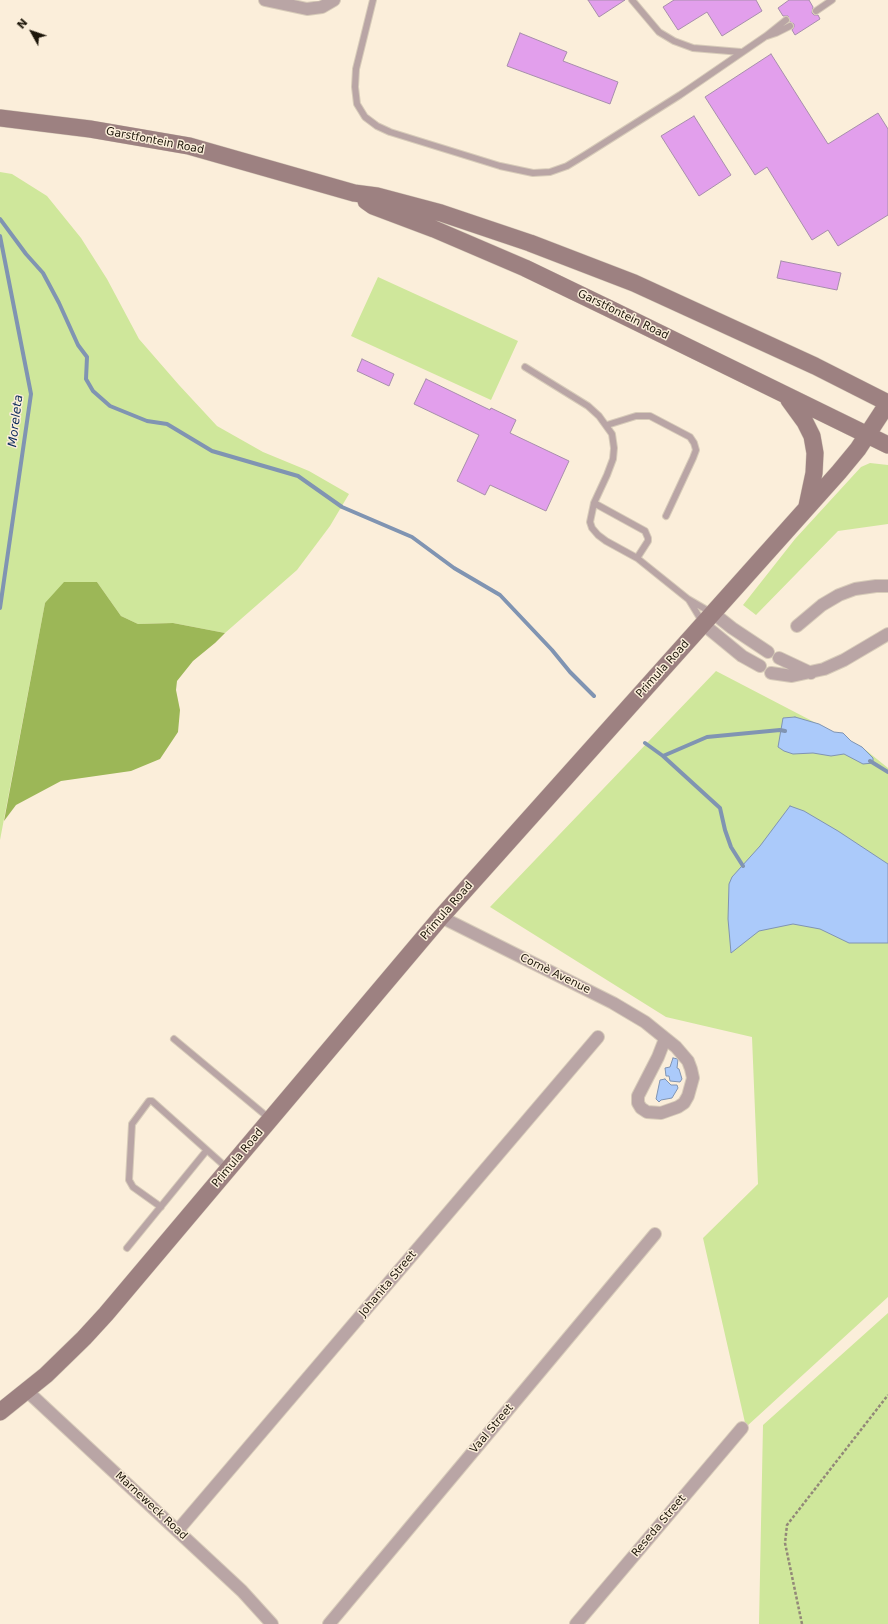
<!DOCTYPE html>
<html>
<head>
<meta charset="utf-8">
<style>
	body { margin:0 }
	#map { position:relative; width:888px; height:1624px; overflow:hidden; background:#fbeeda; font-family:"DejaVu Sans",sans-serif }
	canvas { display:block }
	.north { position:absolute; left:12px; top:12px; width:40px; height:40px; -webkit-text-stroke:3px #fbeeda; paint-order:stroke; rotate:310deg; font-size:11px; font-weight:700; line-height:16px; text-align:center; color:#1d160a }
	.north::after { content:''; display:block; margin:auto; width:14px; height:18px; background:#1d160a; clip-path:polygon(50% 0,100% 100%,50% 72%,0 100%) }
</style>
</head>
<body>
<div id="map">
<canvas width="888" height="1624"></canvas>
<div class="north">N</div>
</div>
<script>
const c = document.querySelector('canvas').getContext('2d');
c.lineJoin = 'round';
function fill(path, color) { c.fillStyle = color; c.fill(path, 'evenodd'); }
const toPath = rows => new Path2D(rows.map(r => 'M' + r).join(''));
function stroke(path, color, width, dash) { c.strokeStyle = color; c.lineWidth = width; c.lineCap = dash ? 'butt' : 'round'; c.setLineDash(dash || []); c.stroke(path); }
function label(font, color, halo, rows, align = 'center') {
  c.font = font + ' "DejaVu Sans",sans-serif'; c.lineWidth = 3; c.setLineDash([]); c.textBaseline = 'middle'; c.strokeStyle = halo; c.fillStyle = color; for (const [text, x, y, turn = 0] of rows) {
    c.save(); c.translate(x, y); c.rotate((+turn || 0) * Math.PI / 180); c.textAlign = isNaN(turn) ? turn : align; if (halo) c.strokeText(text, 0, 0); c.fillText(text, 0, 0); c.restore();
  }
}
fill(toPath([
	[0,172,12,174,47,196,81,238,107,279,139,339,179,385,217,426,263,452,309,471,349,494,330,526,297,570,225,633,173,623,138,624,121,616,97,582,45,603,0,840],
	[378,277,518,341,491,400,351,336],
	[870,463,888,465,888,524,838,531,756,615,743,605,795,539,861,467],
	[716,671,862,747,888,768,888,1297,746,1427,703,1238,758,1184,752,1037,666,1017,490,907],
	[888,1313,888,1624,759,1624,763,1425]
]), '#cfe79b');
fill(toPath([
	[64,582,97,582,121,616,138,624,173,623,225,633,215,643,193,661,177,681,176,690,180,710,178,732,160,759,131,771,61,781,16,805,4,821,45,603]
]), '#9cb757');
const water = toPath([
	[795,717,819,724,834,732,843,733,851,741,862,747,873,758,873,763,863,764,844,754,831,756,813,753,793,754,784,751,778,747,783,718,795,717],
	[790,806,804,811,838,831,888,864,888,943,849,943,820,929,793,924,759,931,731,953,728,919,729,884,732,877,760,846,790,806],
	[673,1058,678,1059,677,1068,679,1069,682,1079,680,1082,670,1081,669,1076,666,1076,665,1068,670,1067,673,1058],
	[665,1079,671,1085,677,1085,678,1088,672,1098,661,1100,659,1102,656,1099,660,1080,665,1079]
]);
fill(water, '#abcafa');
stroke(water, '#8094b2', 1);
stroke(toPath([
	[0,219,26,254,43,273,59,303,78,345,87,357,86,379,93,391,110,406,147,421,167,424,212,451,298,476,342,507,412,537,454,568,500,595,552,650,570,672,594,696],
	[0,236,31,394,0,608],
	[645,743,663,756,707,737,780,730,785,731],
	[663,756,720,808,725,830,731,847,743,866],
	[870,761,888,772]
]), '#8094b2', 4);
const building = toPath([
	[588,0,625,0,599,17,588,0],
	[674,0,756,0,762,11,722,36,707,12,678,30,663,7,674,0],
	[789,0,809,0,813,7,812,13,814,15,818,15,820,19,795,35,792,30,794,27,794,24,790,22,788,16,783,16,778,8,789,0],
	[520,33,567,52,563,61,618,82,610,104,507,66,520,33],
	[771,54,828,144,878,113,888,129,888,215,838,246,828,230,812,240,767,167,755,175,705,97,771,54],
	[694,116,731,175,699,196,661,136,694,116],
	[781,261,841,273,837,290,777,278,781,261],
	[362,359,394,374,389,386,357,371,362,359],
	[426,379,490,410,491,408,516,420,510,433,569,461,546,511,490,485,485,495,457,481,479,435,414,404,426,379]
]);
fill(building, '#e29fec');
stroke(building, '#a78eab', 1);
const lane = toPath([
	[373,0,356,69,355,87,357,104,365,117,377,126,390,132,500,166,533,173,550,172,567,166,585,155,680,95,766,36,786,20],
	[632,0,659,32,674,41,693,48,741,52],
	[816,11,832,0],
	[767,36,776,33,790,26],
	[525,367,588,406,599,416,612,434,614,448,613,459,607,475,594,503,590,522,592,528,598,535,606,541,637,558,688,599,712,613],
	[607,425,636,416,650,416,690,437,694,443,696,450,693,458,666,516],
	[594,503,645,531,648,538,648,541,637,558],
	[689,600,703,623],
	[174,1039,270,1119],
	[161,1207,133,1187,129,1180,132,1124,149,1101,152,1101,227,1168],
	[127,1248,207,1150]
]);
const street = toPath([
	[265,0,307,9,322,7,334,0],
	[713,613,732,628,768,652],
	[703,624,742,656,760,666],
	[797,626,822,605,839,595,855,589,876,586,888,586],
	[779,658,811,673],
	[771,673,792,676,824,669,844,660,888,634],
	[441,917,613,1003,645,1022,676,1047,688,1061,691,1069,693,1078,688,1096,684,1103,678,1107,661,1113,647,1112,641,1108,638,1103,638,1096,658,1057,665,1039],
	[27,1391,242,1591,272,1624],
	[178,1530,598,1037],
	[329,1624,655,1234],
	[576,1624,742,1428]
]);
const secondary = toPath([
	[0,118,90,129,189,146,354,193,377,196,441,213,530,243,634,283,815,366,888,403],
	[366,201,373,206,434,229,525,268,608,308,888,445],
	[789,400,805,422,812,436,815,453,814,473,807,506],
	[0,1412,46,1375,84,1338,106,1314,441,917,839,472,858,449,888,403]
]);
stroke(lane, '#d7cbb9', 8);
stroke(street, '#d7cbb9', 14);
stroke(secondary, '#d7cbb9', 18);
stroke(toPath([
	[802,1624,785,1543,787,1525,888,1395]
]), '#928878', 2.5, [3, 2]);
stroke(lane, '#b9a5a5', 6);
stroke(street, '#b9a5a5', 12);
stroke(secondary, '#9d8181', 17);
label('11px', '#1d160a', '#fbeeda', [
	["Garstfontein Road",155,141,11],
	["Garstfontein Road",623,315,26],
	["Primula Road",663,669,-48],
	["Primula Road",447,911,-49],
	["Cornè Avenue",555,974,26],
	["Primula Road",238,1158,-50],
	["Johanita Street",388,1284,-50],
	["Vaal Street",492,1429,-50],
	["Marneweck Road",151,1506,43],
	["Reseda Street",659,1526,-50]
]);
label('italic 12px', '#0b2a5b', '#fbeeda', [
	["Moreleta",16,421,-83]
]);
</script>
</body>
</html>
